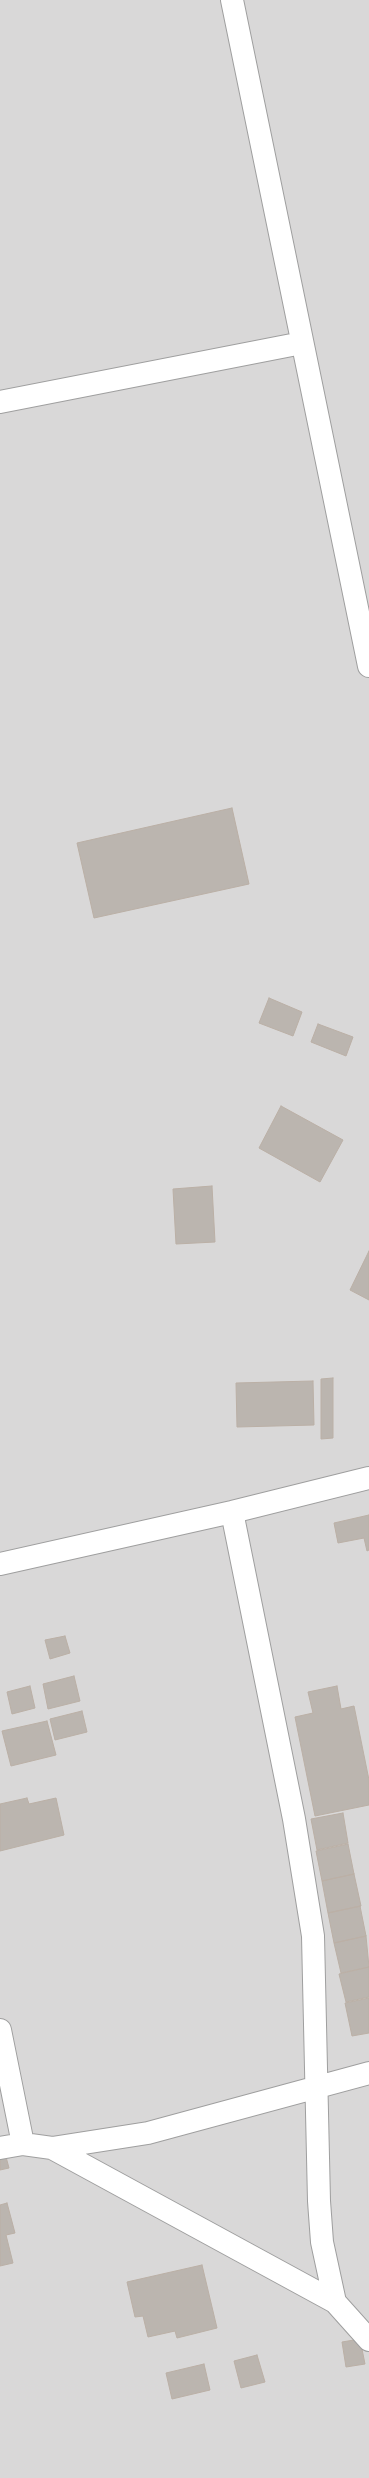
<!DOCTYPE html>
<html>
<head>
<meta charset="utf-8">
<style>
	body { margin:0 }
	canvas { display:block; background:#ebe8e2 }
</style>
</head>
<body>
<canvas width="369" height="2478"></canvas>
<script>
const c = document.querySelector('canvas').getContext('2d');
c.lineJoin = 'round';
function fill(path, color) { c.fillStyle = color; c.fill(path, 'evenodd'); }
const toPath = rows => new Path2D(rows.map(r => 'M' + r).join(''));
function stroke(path, color, width, dash) { c.strokeStyle = color; c.lineWidth = width; c.lineCap = dash ? 'butt' : 'round'; c.setLineDash(dash || []); c.stroke(path); }
fill(toPath([
	[0,0,369,0,369,2478,0,2478]
]), '#d9d8d8');
const building = toPath([
	[232,808,249,884,94,918,77,843,232,808],
	[269,998,302,1012,293,1036,259,1023,269,998],
	[318,1024,353,1037,346,1056,311,1042,318,1024],
	[281,1106,343,1140,320,1182,259,1148,281,1106],
	[212,1186,215,1242,176,1244,173,1189,212,1186],
	[369,1251,369,1300,350,1290,369,1251],
	[333,1378,333,1438,321,1439,321,1379,333,1378],
	[313,1381,314,1425,237,1427,236,1383,313,1381],
	[369,1515,369,1550,367,1551,364,1538,338,1543,334,1523,369,1515],
	[65,1636,70,1653,50,1659,45,1640,65,1636],
	[74,1676,80,1701,48,1709,43,1684,74,1676],
	[30,1686,35,1708,12,1714,7,1692,30,1686],
	[337,1686,341,1709,354,1706,369,1780,369,1805,315,1816,295,1717,313,1713,308,1692,337,1686],
	[82,1711,87,1732,55,1740,50,1719,82,1711],
	[47,1721,56,1755,11,1766,2,1731,47,1721],
	[27,1798,29,1804,56,1798,64,1835,0,1851,0,1804,27,1798],
	[343,1813,348,1843,317,1850,311,1819,343,1813],
	[348,1844,354,1874,322,1881,316,1851,348,1844],
	[354,1874,361,1906,328,1913,322,1881,354,1874],
	[360,1906,366,1936,334,1943,328,1913,360,1906],
	[366,1936,369,1967,341,1973,334,1943,366,1936],
	[369,1967,369,1997,346,2002,339,1974,369,1967],
	[369,1998,369,2033,352,2036,345,2003,369,1998],
	[5,2153,9,2168,0,2170,0,2154,5,2153],
	[7,2203,15,2233,6,2235,13,2263,0,2266,0,2205,7,2203],
	[202,2265,217,2328,177,2338,175,2331,148,2337,143,2316,135,2317,127,2282,202,2265],
	[360,2339,365,2364,346,2367,342,2342,360,2339],
	[257,2355,265,2382,241,2388,234,2361,257,2355],
	[204,2364,210,2390,172,2399,166,2373,204,2364]
]);
fill(building, '#bbb5af');
stroke(building, '#bbb0a6', 1);
const minor = toPath([
	[232,0,369,666],
	[0,402,302,343],
	[232,1512,294,1819,313,1936,319,2201,322,2242,335,2302,369,2340],
	[0,1564,232,1512,369,1478],
	[0,2030,23,2144],
	[0,2148,23,2144,52,2148,335,2302],
	[52,2148,148,2133,369,2073]
]);
stroke(minor, '#9f9f9f', 24);
stroke(minor, '#fff', 22);
</script>
</body>
</html>
